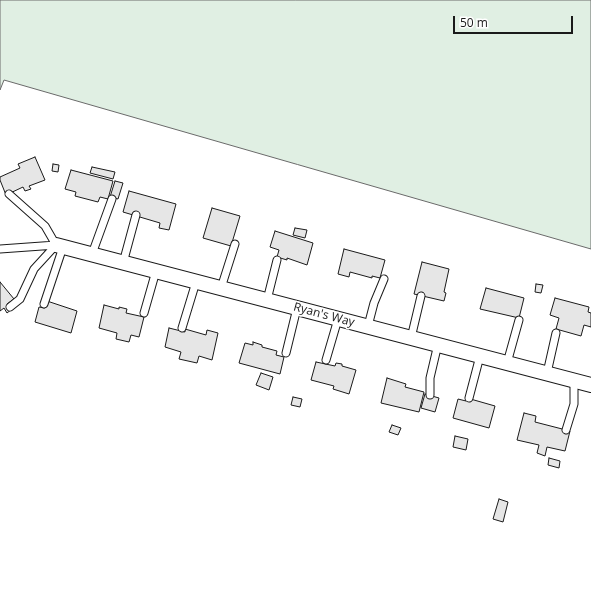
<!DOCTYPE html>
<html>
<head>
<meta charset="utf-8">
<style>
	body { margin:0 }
	#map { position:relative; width:591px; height:591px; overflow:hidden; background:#fff; font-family:"Open Sans",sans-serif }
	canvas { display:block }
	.scale { position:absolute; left:453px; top:16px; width:120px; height:18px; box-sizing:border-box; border:2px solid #1a1a1a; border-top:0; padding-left:5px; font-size:12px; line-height:14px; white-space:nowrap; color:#1a1a1a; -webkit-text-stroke:3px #fff; paint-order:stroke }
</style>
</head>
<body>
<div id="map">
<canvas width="591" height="591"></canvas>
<div class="scale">50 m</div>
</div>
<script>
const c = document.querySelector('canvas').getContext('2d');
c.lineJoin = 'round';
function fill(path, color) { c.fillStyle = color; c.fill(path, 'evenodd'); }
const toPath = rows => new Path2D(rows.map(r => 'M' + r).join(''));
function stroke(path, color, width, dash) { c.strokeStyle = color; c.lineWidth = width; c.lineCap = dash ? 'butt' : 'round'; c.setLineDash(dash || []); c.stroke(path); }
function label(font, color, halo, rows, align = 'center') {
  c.font = font + ' "Open Sans",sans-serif'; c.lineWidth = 3; c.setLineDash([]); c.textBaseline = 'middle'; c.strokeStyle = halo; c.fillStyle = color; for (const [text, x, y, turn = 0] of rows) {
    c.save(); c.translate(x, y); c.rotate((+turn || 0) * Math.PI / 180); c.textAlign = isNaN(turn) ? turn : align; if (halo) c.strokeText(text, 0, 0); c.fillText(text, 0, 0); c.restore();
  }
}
const green = toPath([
	[0,0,591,0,591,249,4,80,0,90,0,0]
]);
fill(green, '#e0efe3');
stroke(green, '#6a6a6a', 1);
const building = toPath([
	[35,157,45,180,29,186,31,189,25,191,23,187,6,195,0,180,0,177,20,168,18,164,35,157],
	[53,164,59,165,58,172,52,171,53,164],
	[92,167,115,172,113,179,90,173,92,167],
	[71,170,113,181,108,199,100,197,98,202,75,196,76,192,65,189,71,170],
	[115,181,123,183,118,199,110,197,115,181],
	[129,191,176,204,169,230,159,228,160,223,123,212,129,191],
	[212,208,240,216,231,246,203,238,212,208],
	[295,228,307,230,305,238,293,235,295,228],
	[275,231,313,243,307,265,287,258,287,260,277,257,279,250,270,247,275,231],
	[344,249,385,260,380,278,372,276,372,278,350,272,349,277,338,274,344,249],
	[422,262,449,269,444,292,446,293,444,301,414,294,422,262],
	[0,282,14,299,7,304,12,309,7,313,4,308,0,311,0,282],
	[536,284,543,285,541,293,535,292,536,284],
	[486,288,524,298,519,318,480,309,486,288],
	[555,298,589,307,588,312,591,313,591,327,584,325,581,336,556,329,559,318,550,315,555,298],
	[47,301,77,311,71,333,35,322,39,307,45,308,47,301],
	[104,305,119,309,119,307,127,309,126,313,144,317,139,337,131,335,129,342,116,339,117,333,99,328,104,305],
	[169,328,185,332,185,329,206,335,207,330,218,333,212,360,199,356,197,363,179,359,181,352,165,347,169,328],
	[253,342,262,345,262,347,277,351,276,355,284,357,280,374,239,363,245,343,253,345,253,342],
	[316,362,335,366,336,363,342,364,342,366,356,370,349,394,333,389,334,386,311,380,316,362],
	[261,373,273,377,269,390,256,385,261,373],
	[387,378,406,384,405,387,424,392,419,412,381,403,387,378],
	[425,394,439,398,435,412,421,408,425,394],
	[293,397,302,399,300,407,291,405,293,397],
	[467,398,495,406,489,428,453,418,458,399,466,401,467,398],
	[524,413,536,416,535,422,570,431,565,451,547,447,545,456,537,453,539,445,517,440,524,413],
	[392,425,401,428,398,435,389,432,392,425],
	[455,436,468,439,466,450,453,447,455,436],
	[549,458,560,461,559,468,548,465,549,458],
	[499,499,508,502,503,522,493,519,499,499]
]);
fill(building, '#e6e6e6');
stroke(building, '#1a1a1a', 1);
const service = toPath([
	[9,194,45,226,56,245],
	[0,249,56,245],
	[92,254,112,199],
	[123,263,136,215],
	[221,288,235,244],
	[267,300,277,260],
	[44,304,63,247],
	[10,307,20,299,34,269,56,245],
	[144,313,156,271],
	[368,326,374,303,384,279],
	[182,328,196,282],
	[411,338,421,296],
	[286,353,297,308],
	[326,360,338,319],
	[507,363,519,320],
	[547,373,556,333],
	[430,395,430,378,438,344],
	[469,398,480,356],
	[566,430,574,404,574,380]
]);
const minor = toPath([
	[56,245,591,385]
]);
stroke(service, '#1a1a1a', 9);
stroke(minor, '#1a1a1a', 16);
stroke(service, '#fff', 7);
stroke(minor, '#fff', 14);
label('12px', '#1a1a1a', '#fff', [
	["Ryan's Way",324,315,15]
]);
</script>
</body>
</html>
